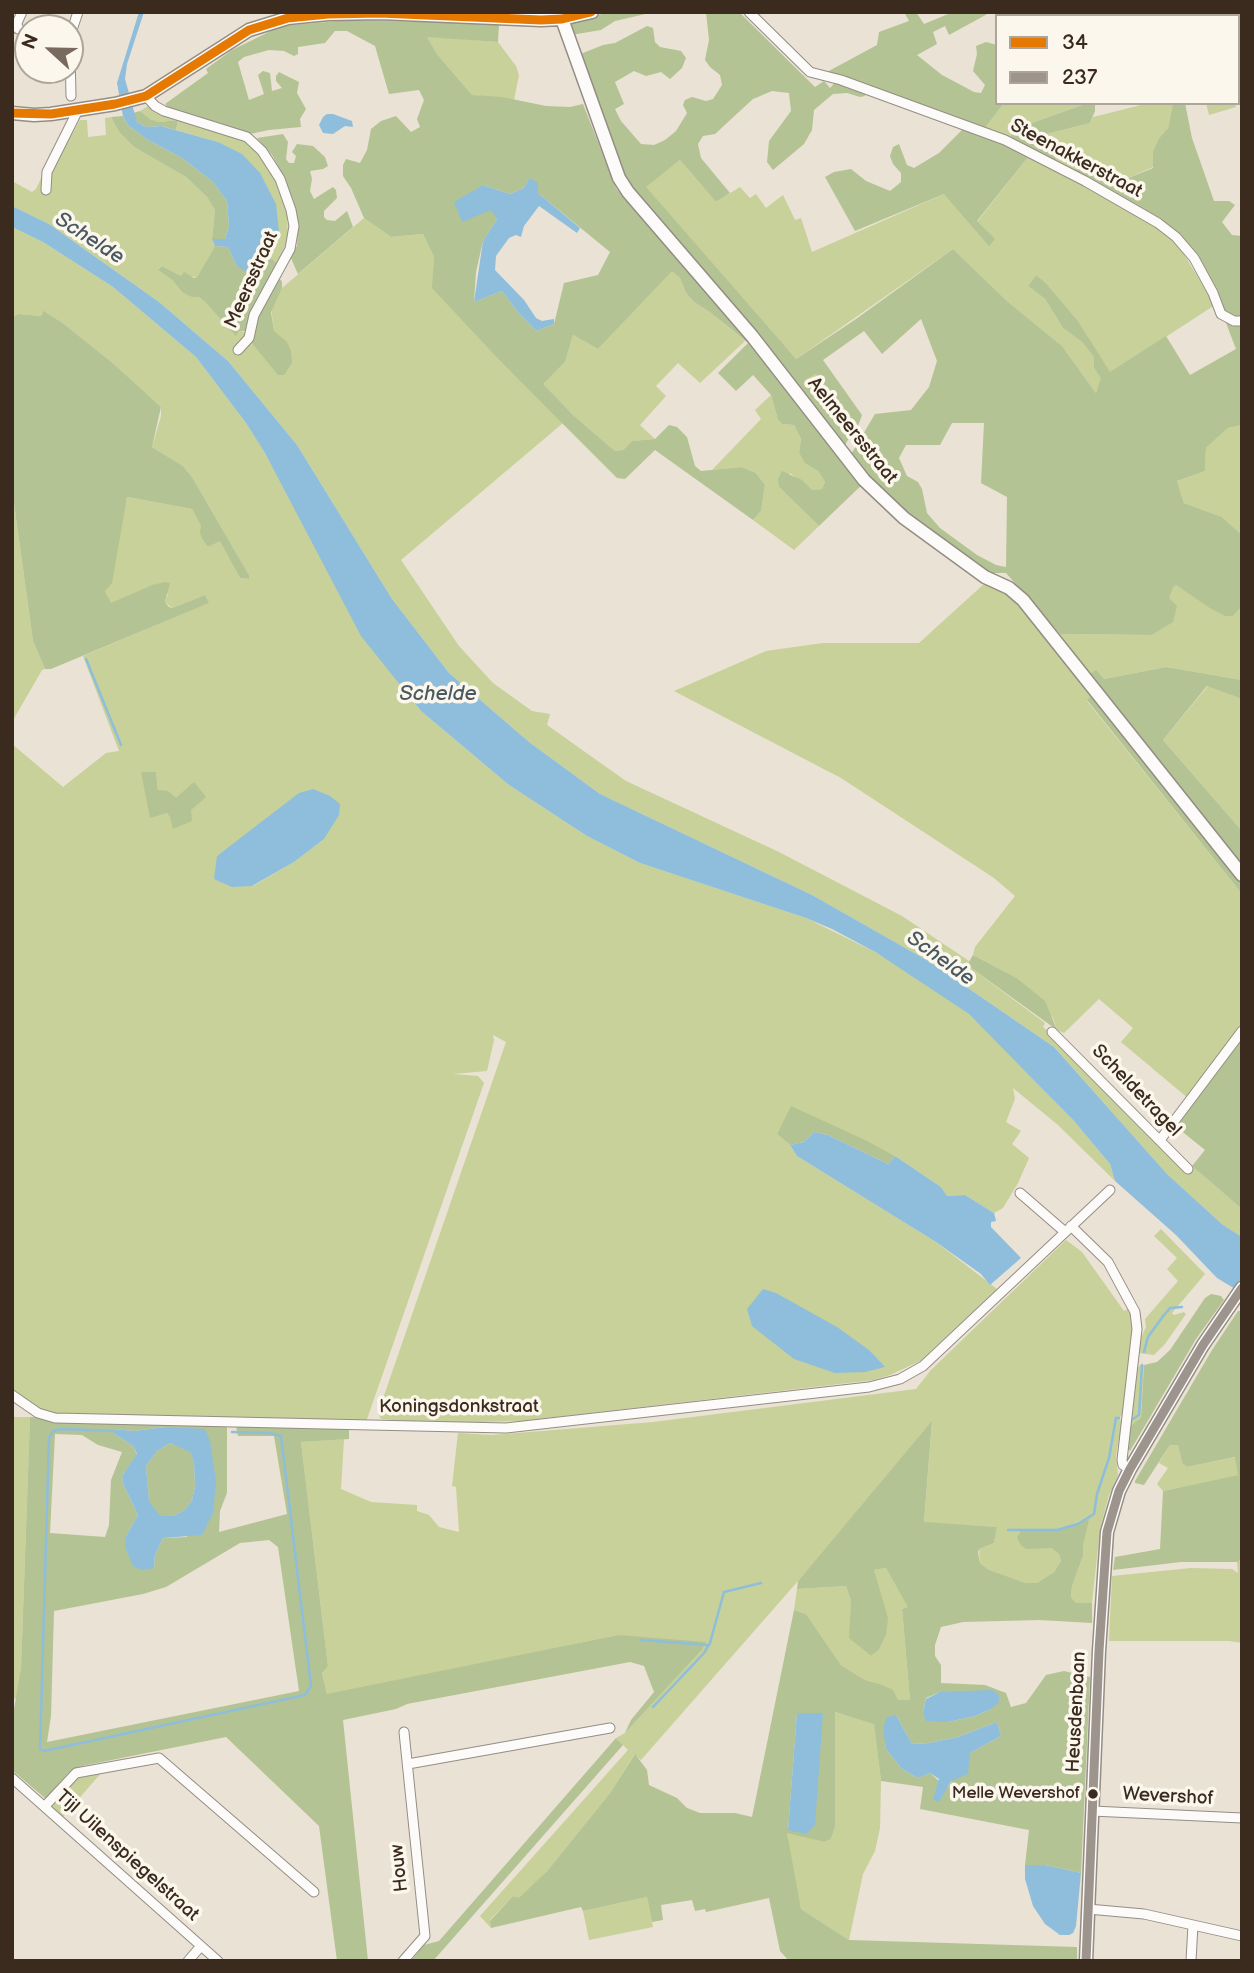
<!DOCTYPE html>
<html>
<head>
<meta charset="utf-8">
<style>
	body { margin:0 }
	#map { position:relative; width:1254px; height:1973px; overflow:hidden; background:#eae2d4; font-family:"Balsamiq Sans",sans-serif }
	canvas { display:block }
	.frame { position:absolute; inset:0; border:14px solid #3b2a1e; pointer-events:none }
	.legend { position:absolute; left:995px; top:14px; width:245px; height:91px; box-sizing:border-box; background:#fbf7ec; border:2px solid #aea59a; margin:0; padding:9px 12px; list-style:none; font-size:21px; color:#3b2a1e }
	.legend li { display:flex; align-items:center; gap:14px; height:35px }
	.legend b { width:35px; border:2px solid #aea59a }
	.north { position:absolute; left:14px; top:14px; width:70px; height:70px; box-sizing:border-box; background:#fbf7ec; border:2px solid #aea59a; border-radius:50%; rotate:292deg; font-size:19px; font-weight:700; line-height:28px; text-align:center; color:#3b2a1e }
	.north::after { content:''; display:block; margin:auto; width:24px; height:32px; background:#786a5e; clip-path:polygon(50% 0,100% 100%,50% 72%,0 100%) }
</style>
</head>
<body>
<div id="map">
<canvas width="1254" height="1973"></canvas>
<div class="frame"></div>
<ul class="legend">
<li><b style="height:9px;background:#e67902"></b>34</li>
<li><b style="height:9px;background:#9d948e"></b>237</li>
</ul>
<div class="north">N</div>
</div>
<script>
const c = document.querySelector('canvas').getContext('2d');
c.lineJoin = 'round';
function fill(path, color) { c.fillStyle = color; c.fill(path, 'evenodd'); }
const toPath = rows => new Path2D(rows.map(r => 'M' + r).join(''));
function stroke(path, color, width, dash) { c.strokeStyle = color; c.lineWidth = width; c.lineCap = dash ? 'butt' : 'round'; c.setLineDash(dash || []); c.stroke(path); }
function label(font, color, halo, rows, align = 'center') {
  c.font = font + ' "Balsamiq Sans",sans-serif'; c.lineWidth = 7; c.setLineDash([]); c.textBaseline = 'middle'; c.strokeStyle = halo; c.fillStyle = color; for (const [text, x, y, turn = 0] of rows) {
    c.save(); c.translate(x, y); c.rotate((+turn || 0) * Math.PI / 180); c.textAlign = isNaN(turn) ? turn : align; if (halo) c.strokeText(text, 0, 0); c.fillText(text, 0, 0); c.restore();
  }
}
fill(toPath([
	[426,36,498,42,516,66,519,75,514,100,472,95,437,54],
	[1004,103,1088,103,1012,130,1010,138,985,128],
	[1149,103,1173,103,1168,128,1159,138,1153,151,1153,167,1121,181,1078,165,1073,172,1054,161,1036,145,1039,136,1090,123,1093,117],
	[1206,103,1235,103,1236,107,1209,115],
	[148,106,178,120,236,137,248,143,258,152,275,177,287,211,288,239,277,263,271,258,279,232,218,142,176,130,178,120,159,122,150,119,140,111],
	[111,117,119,132,134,147,186,177,207,197,215,210,212,239,215,246,197,277,181,276,162,266,158,270,173,281,182,292,199,297,205,302,236,335,239,331,253,333,274,331,271,307,282,288,364,218,391,237,423,234,434,257,433,288,500,361,563,423,401,560,459,646,493,683,532,711,550,714,547,725,626,781,779,852,902,916,969,961,967,965,1045,1023,1043,1027,1058,1040,1186,1171,1192,1166,1242,1209,1242,1237,1223,1225,1167,1174,1054,1047,930,962,812,895,600,794,529,742,449,673,392,599,297,445,228,361,159,302,49,224,12,206,12,181,32,192,36,189,45,170,55,166,80,120,87,120,88,137,106,135,105,118],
	[1029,156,1149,220,1177,243,1215,305,1110,373,1078,321,1045,282,1036,275,1028,286,1045,299,1063,328,1082,342,1094,357,1094,368,1102,378,1096,393,1062,346,1007,301,953,249,796,359,743,302,645,187,680,160,716,202,740,187,750,198,756,194,766,208,783,195,795,220,801,218,812,252,944,194,977,222],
	[12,227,43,242,113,287,196,357,246,423,265,453,402,689,421,711,509,785,587,836,640,863,806,918,877,953,912,974,969,1014,995,1039,1074,1121,1110,1164,1115,1181,1058,1125,1013,1088,1015,1099,1006,1122,1021,1131,1012,1144,1029,1158,1018,1183,1003,1208,994,1213,965,1195,947,1196,941,1187,895,1156,791,1107,777,1134,790,1145,797,1156,936,1242,997,1289,920,1361,890,1375,874,1380,522,1421,439,1423,381,1419,378,1413,506,1042,493,1035,494,1040,487,1071,453,1074,478,1076,484,1083,366,1422,48,1413,38,1410,12,1390,12,744,63,787,106,753,119,751,83,656,208,603,205,595,172,608,165,602,168,594,152,585,111,604,105,591,127,497,192,509,201,526,202,539,208,547,220,540,240,578,248,579,249,575,192,477,183,466,152,447,161,416,161,407,114,364,64,324,42,312,41,316,19,314,12,317],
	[156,772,158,790,170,794,176,799,170,816,167,813,150,817],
	[324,839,294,862,253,886,217,856,240,841],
	[672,270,680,278,686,293,694,302,711,313,745,341,700,383,678,363,656,386,666,396,640,425,655,439,632,441,623,450,615,451,573,415,542,384,565,362,573,335,598,349],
	[816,374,858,426,850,436,807,379],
	[771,395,778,420,782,424,794,425,801,439,799,453,805,462,818,471,825,482,822,489,812,490,790,473,779,487,819,526,794,550,753,520,761,511,765,485,756,473,742,467,712,470,761,419,755,410],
	[1242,425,1242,535,1222,517,1184,503,1177,481,1205,471,1206,448,1228,428],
	[12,489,33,641,45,669,42,670,12,722],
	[985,583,1008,594,1033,620,1093,695,1087,701,1242,894,1242,1026,1189,1099,1121,1042,1133,1028,1099,999,1064,1033,1057,1030,1053,1018,1015,977,973,955,975,947,1015,896,994,878,841,778,674,691,766,651,823,643,919,643],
	[1176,585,1225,616,1233,616,1242,606,1242,680,1166,667,1104,679,1089,675,1060,634,1151,635,1173,588],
	[1208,686,1242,699,1242,831,1163,740],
	[1161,1229,1205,1274,1172,1313,1174,1315,1184,1312,1186,1314,1165,1344,1154,1355,1139,1353,1141,1338,1146,1327,1145,1319,1178,1281,1167,1269,1177,1258,1154,1236],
	[1066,1240,1082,1252,1124,1311,1130,1308,1133,1319,1123,1413,1119,1418,1122,1422,1116,1456,1118,1475,1109,1495,1100,1529,1092,1603,1076,1603,1071,1597,1072,1586,1083,1556,1083,1546,1088,1519,1057,1530,1036,1531,1046,1548,1051,1548,1059,1554,1061,1561,1054,1572,1037,1583,1025,1583,1008,1578,989,1570,980,1563,979,1549,994,1543,997,1527,924,1523,932,1422,798,1581,641,1760,634,1755,610,1793,548,1870,519,1899,513,1896,490,1920,491,1928,480,1916,628,1750,616,1738,625,1733,701,1651,618,1635,327,1695,322,1672,328,1666,301,1442,344,1439,341,1489,371,1502,417,1505,417,1511,429,1515,439,1527,459,1532,456,1487,452,1486,458,1433,492,1435,653,1422,916,1389,931,1370],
	[1140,1365,1144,1365,1141,1417,1130,1428,1137,1369],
	[12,1417,30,1417,21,1668,18,1699,12,1698],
	[1170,1445,1178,1445,1182,1463,1187,1467,1236,1457,1239,1475,1163,1491,1157,1484,1168,1468,1159,1463],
	[1242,1559,1242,1643,1229,1641,1109,1641,1112,1576,1191,1568,1232,1569,1238,1573,1237,1562],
	[886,1568,909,1607,902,1609,910,1700,898,1700,880,1684,865,1680,841,1665,806,1614,794,1610,797,1589,846,1586,851,1601,850,1638,871,1656,879,1650,886,1635,874,1570],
	[834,1712,874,1723,881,1781,880,1828,875,1851,863,1874,849,1940,801,1909,789,1854,787,1832,824,1842,831,1839,835,1827],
	[101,1773,63,1817,52,1807,78,1777],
	[647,1897,653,1927,589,1940,583,1911]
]), '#c7d199');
fill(toPath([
	[608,12,654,12,615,21,601,30,571,35,567,25],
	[706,12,739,12,815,87,824,81,830,88,840,77,827,72,877,45,879,32,909,21,904,12,916,12,924,24,953,12,991,12,949,35,945,26,933,32,937,44,917,55,942,75,974,92,981,93,985,85,973,71,977,54,976,46,986,42,997,45,997,103,1004,103,985,128,864,86,865,96,860,97,847,93,833,94,814,110,812,130,804,144,773,170,767,162,769,141,791,111,789,93,772,91,753,99,715,134,703,136,698,144,701,158,730,193,716,202,680,160,646,187,796,359,856,319,953,249,1007,301,1062,346,1096,393,1101,378,1094,368,1094,357,1082,342,1063,328,1045,299,1028,286,1036,275,1045,282,1078,321,1110,372,1166,336,1190,375,1236,349,1211,284,1155,217,1073,172,1078,165,1121,181,1153,168,1153,151,1159,138,1168,128,1173,103,1185,103,1192,138,1214,201,1229,201,1235,205,1222,222,1232,235,1242,236,1242,425,1228,428,1206,448,1205,471,1177,481,1184,503,1222,517,1242,535,1242,606,1233,616,1225,616,1210,608,1176,585,1173,588,1169,598,1177,606,1173,622,1151,635,1060,634,1006,573,991,573,901,511,868,479,819,526,779,487,778,479,782,471,802,480,812,490,822,489,825,482,818,471,805,463,799,453,801,439,794,425,782,424,778,420,771,395,753,375,736,391,718,373,748,343,711,313,694,302,686,293,680,278,672,271,598,349,573,335,565,362,543,384,573,415,615,451,623,450,632,441,655,439,669,425,677,427,687,437,695,466,701,471,742,467,756,473,765,485,761,511,753,520,655,450,625,479,617,478,500,361,432,288,434,257,423,234,391,237,364,218,351,188,343,176,343,165,346,159,360,163,367,150,371,129,381,121,396,116,411,132,420,127,417,119,424,100,419,90,389,94,375,46,347,31,335,31,325,43,298,47,298,54,294,56,284,51,269,50,244,57,238,62,249,100,264,94,258,75,263,71,270,73,272,91,282,88,276,81,276,76,279,72,299,82,297,93,306,109,300,119,301,127,269,130,250,134,220,123,169,109,165,104,208,73,206,69,232,50,281,26,350,20,499,24,498,42,427,37,437,54,472,95,502,97,546,106,570,107,583,104,616,188,626,201,635,195,616,165,578,55,603,45,615,43,647,26,653,28,655,42,660,47,681,51,686,58,682,68,670,79,661,72,646,76,634,71,615,82,624,104,615,109,621,121,641,144,654,145,665,140,676,131,687,113,683,105,685,100,692,97,706,101,713,99,722,85,720,75,710,67,705,60,709,40],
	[529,178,538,193,610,252,598,275,564,283,554,324,536,331,517,311,502,291,474,302,476,272,483,241,497,219,483,185,510,194,524,188],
	[921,319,937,361,929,387,911,410,875,414,850,456,844,447,850,436,807,379,816,374,858,426,862,415,823,360,864,331,882,354],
	[952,423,984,423,981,483,1007,497,1006,567,996,565,977,555,940,528,927,513,922,489,918,482,907,476,899,458,906,445,940,445],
	[1013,12,1110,12,1125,16,1015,16],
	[1088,103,1095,103,1095,111,1090,123,1039,136,1037,145,1058,156,1054,161,1010,140,1012,130],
	[140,111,150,119,159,122,178,120,176,130,161,126,146,127,137,122,133,113],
	[123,116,128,125,148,140,182,158,213,182,227,201,229,226,225,239,212,239,215,210,207,197,186,177,134,147,119,132,111,117],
	[964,128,982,133,1029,156,977,221,995,239,989,246,944,194,855,231,825,177,834,172,851,169,866,181,890,191,901,182,901,173,893,164,890,156,893,147,899,144,907,165,914,168,939,153],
	[283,134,288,142,286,159,289,163,294,163,296,156,292,152,297,144,313,146,325,157,328,166,323,169,310,171,312,179,310,191,314,199,333,187,336,190,337,198,324,211,324,217,327,220,335,221,347,211,353,227,298,274,290,256,297,246,298,225,294,203,284,177,272,155,257,138],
	[215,246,228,247,236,265,255,271,271,258,277,263,256,303,246,331,239,331,236,336,205,302,199,297,192,297,182,292,173,281,158,270,162,266,181,276,184,272,194,278,197,277],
	[278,276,282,282,282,288,271,312,274,331,287,342,291,351,292,363,284,375,278,375,252,343,260,311],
	[43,311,64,324,114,364,161,407,152,447,183,466,192,477,249,575,249,579,240,578,220,541,208,547,202,539,200,532,201,526,192,509,127,497,112,583,105,591,111,603,152,585,165,582,170,583,165,602,169,607,172,608,205,595,209,603,51,669,45,669,33,641,12,489,12,317,19,314,41,316],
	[1166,667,1242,680,1242,699,1207,686,1163,740,1242,831,1242,894,1087,700,1100,688,1089,675,1096,670,1104,679],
	[141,772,156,772,158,790,168,791,176,798,194,782,206,797,191,810,192,821,173,829,170,817,167,813,150,818],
	[973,955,1015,977,1045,1001,1057,1030,967,965],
	[1242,1035,1242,1209,1192,1166,1205,1150,1174,1125],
	[791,1106,863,1139,895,1156,888,1164,828,1135,814,1132,804,1142,790,1145,777,1134],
	[1211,1294,1221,1296,1224,1300,1196,1339,1130,1451,1127,1448,1129,1428,1141,1417,1144,1365,1157,1362,1170,1350,1205,1298],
	[1238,1311,1242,1311,1242,1559,1237,1562,1181,1562,1113,1570,1115,1557,1160,1549,1163,1491,1238,1475,1235,1457,1187,1467,1182,1463,1178,1445,1170,1445,1144,1485,1135,1483,1135,1481,1212,1350],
	[30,1417,227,1426,227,1493,220,1511,219,1532,287,1514,274,1436,238,1436,236,1426,349,1428,349,1439,301,1442,328,1666,322,1673,327,1694,618,1635,706,1642,701,1651,625,1733,631,1720,654,1692,644,1666,630,1662,407,1704,396,1709,343,1720,368,1961,337,1961,319,1826,226,1737,82,1766,68,1773,46,1799,13,1771,13,1715,21,1668],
	[165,1427,210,1441,187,1537,163,1538,155,1555,154,1568,126,1536,138,1515,123,1484,122,1476,137,1455,133,1446,113,1433,113,1429,134,1431],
	[55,1434,82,1435,98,1445,122,1452,111,1480,109,1525,105,1537,50,1533],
	[269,1540,278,1547,299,1691,47,1742,51,1716,54,1611,143,1594,166,1587,240,1543],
	[932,1421,924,1522,997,1527,994,1543,979,1549,978,1552,980,1563,989,1570,1025,1583,1037,1583,1054,1572,1061,1561,1059,1554,1051,1548,1026,1549,1021,1545,1017,1538,1022,1529,1036,1531,1057,1530,1089,1519,1083,1546,1083,1556,1072,1586,1071,1597,1076,1603,1092,1603,1092,1623,1039,1620,963,1622,941,1627,935,1645,935,1656,941,1665,941,1683,985,1685,1006,1693,1011,1707,1026,1703,1046,1675,1064,1671,1090,1677,1081,1873,1045,1865,1025,1865,1029,1830,920,1809,923,1787,881,1781,874,1724,835,1712,835,1827,831,1839,824,1842,787,1833,801,1909,849,1940,1077,1947,1077,1961,789,1961,780,1951,769,1898,706,1912,705,1909,695,1911,692,1900,661,1905,663,1920,652,1922,647,1897,583,1911,581,1907,491,1928,490,1921,513,1896,519,1898,548,1870,610,1793,635,1754,647,1770,649,1785,677,1798,687,1808,700,1813,735,1813,752,1817,794,1610,806,1614,841,1665,865,1680,880,1684,893,1690,898,1700,910,1700,902,1609,908,1607,886,1568,874,1570,888,1618,886,1635,879,1650,871,1656,849,1638,851,1601,846,1586,797,1589,798,1581],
	[940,1692,991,1709,975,1716,948,1722,923,1712,926,1698],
	[822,1713,823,1714,788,1830,797,1714],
	[896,1715,912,1744,929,1743,958,1737,997,1722,1001,1736,970,1753,947,1788,930,1773,918,1778,902,1769,886,1749,885,1739],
	[170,1443,190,1451,194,1462,195,1487,192,1500,185,1510,173,1516,159,1516,149,1502,146,1466,157,1451],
	[616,1738,623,1745,433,1961,411,1961,424,1945,439,1941]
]), '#b4c393');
fill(toPath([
	[139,12,144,12,127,64,125,79,137,122,146,127,161,126,218,142,242,154,260,173,276,204,279,232,271,258,255,272,245,271,236,265,228,247,215,246,212,239,225,239,229,226,227,201,213,182,182,158,148,140,128,125,123,116,117,83],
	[327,114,333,114,352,121,353,127,345,126,333,134,323,133,319,125,323,117],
	[529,178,538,183,538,193,580,228,577,233,539,206,524,226,521,237,516,235,509,238,496,256,495,270,524,300,536,318,542,321,554,319,554,324,536,331,517,311,502,291,474,302,483,241,497,219,491,210,462,222,454,202,483,185,510,194,524,188],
	[12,206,49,224,159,302,228,361,297,445,392,599,449,673,529,742,600,794,812,895,930,962,1054,1047,1167,1174,1223,1225,1242,1237,1242,1293,1217,1278,1176,1235,1115,1181,1110,1164,1074,1121,969,1014,877,953,832,929,806,918,640,863,587,836,509,785,421,711,361,636,265,453,246,423,196,357,113,287,43,242,12,227],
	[313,789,330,796,340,804,339,815,324,839,294,862,252,886,232,887,214,879,217,856,299,793],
	[814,1132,828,1135,888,1164,895,1156,941,1187,947,1196,965,1195,994,1213,996,1221,991,1222,991,1227,1021,1258,990,1285,981,1274,936,1242,797,1156,790,1145,804,1142],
	[763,1289,776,1293,837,1327,869,1350,885,1367,865,1372,835,1373,794,1359,752,1326,747,1309],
	[165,1427,205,1429,210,1441,216,1481,213,1513,202,1535,163,1538,155,1555,154,1568,141,1570,133,1566,125,1547,126,1536,138,1515,123,1484,122,1476,137,1454,133,1446,113,1433,113,1429,134,1431],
	[170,1443,190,1452,194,1462,195,1487,192,1500,185,1510,173,1516,160,1516,149,1501,146,1466,157,1451],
	[992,1690,999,1695,999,1702,991,1709,975,1716,948,1722,926,1721,923,1712,926,1699,940,1692],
	[797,1713,823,1713,815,1825,806,1834,788,1830],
	[896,1715,912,1744,929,1743,958,1737,997,1722,1001,1736,970,1753,968,1774,951,1781,939,1802,933,1799,939,1779,930,1773,918,1778,902,1769,886,1749,883,1728,887,1717],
	[1025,1865,1045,1865,1081,1873,1076,1926,1073,1933,1069,1935,1060,1935,1045,1924,1033,1906,1025,1879]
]), '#8ebedb');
stroke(toPath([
	[86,659,121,745],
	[1144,1352,1148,1337,1164,1315,1170,1308,1182,1307],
	[1133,1419,1139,1415,1142,1365],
	[114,1431,60,1429,53,1431,49,1438,40,1749,44,1751,305,1695,311,1686,281,1436,269,1433,232,1432],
	[1008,1530,1057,1530,1078,1524,1094,1514,1097,1494,1109,1458,1116,1418,1119,1418],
	[641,1640,707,1645],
	[653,1707,704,1653,710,1643,724,1592,761,1583]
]), '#8ebedb', 2.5);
const street = toPath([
	[22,12,17,23,18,29,28,32],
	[749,12,810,72,841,80,1005,140,1085,181,1158,223,1176,237,1194,258,1213,293,1221,314,1234,321,1242,321],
	[1131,12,1144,16],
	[1210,12,1211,16],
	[70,36,78,12],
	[1240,43,1242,52],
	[70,50,71,96],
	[146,96,155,106,164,111,247,137,262,151,280,179,291,210,294,226,290,249,254,315,249,338,238,350],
	[46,190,47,172,78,110],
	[1052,1032,1188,1169],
	[1160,1140,1242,1031],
	[1020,1193,1065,1232],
	[1071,1226,1108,1262,1135,1312,1137,1329,1122,1460,1123,1465,1130,1469],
	[12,1395,38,1413,55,1418,506,1428,869,1387,900,1379,923,1366,1110,1190],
	[408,1764,610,1728],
	[12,1778,218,1961],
	[45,1806,76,1773,159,1758,314,1892],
	[1092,1811,1242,1818],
	[1088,1909,1144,1914,1242,1936],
	[188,1961,201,1946],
	[403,1961,425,1936,404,1732],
	[1191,1961,1193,1925]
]);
const secondary = toPath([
	[562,19,619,178,628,192,752,336,864,480,904,518,985,577,1009,588,1023,600,1242,875],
	[12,113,34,115,51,114,115,104,146,96,249,30,288,18,328,14,380,13,541,20,562,19,592,12],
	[1086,1961,1099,1651,1107,1532,1119,1491,1130,1469,1203,1345,1242,1288]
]);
stroke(street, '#948d84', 11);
stroke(secondary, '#948d84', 15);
stroke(street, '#fcfbf9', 9);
stroke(secondary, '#fcfbf9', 12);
stroke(toPath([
	[12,113,51,114,115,104,146,96,249,30,288,18,328,14,380,13,541,20,562,19,591,12]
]), '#e67902', 9);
stroke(toPath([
	[1086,1961,1099,1651,1107,1532,1119,1491,1130,1469,1203,1345,1242,1288]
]), '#9d948e', 9);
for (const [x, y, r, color] of [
	[1093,1794,6,"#3b2a1e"]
]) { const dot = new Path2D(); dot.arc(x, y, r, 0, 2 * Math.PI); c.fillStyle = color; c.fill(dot); stroke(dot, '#fbf7ec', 2.5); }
label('17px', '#3b2a1e', '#fbf7ec', [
	["Melle Wevershof",1080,1794]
], 'right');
label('19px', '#3b2a1e', '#fbf7ec', [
	["Steenakkerstraat",1076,159,28],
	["Meersstraat",252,280,-66],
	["Aelmeersstraat",852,431,51],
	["Scheldetragel",1136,1091,46],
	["Koningsdonkstraat",459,1407],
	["Heusdenbaan",1077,1712,-87],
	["Wevershof",1168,1797,3],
	["Tijl Uilenspiegelstraat",127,1856,42],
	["Houw",400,1868,-96]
]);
label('italic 21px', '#4a5961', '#fbf7ec', [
	["Schelde",89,239,33],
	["Schelde",438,695],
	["Schelde",940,959,36]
]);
</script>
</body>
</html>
